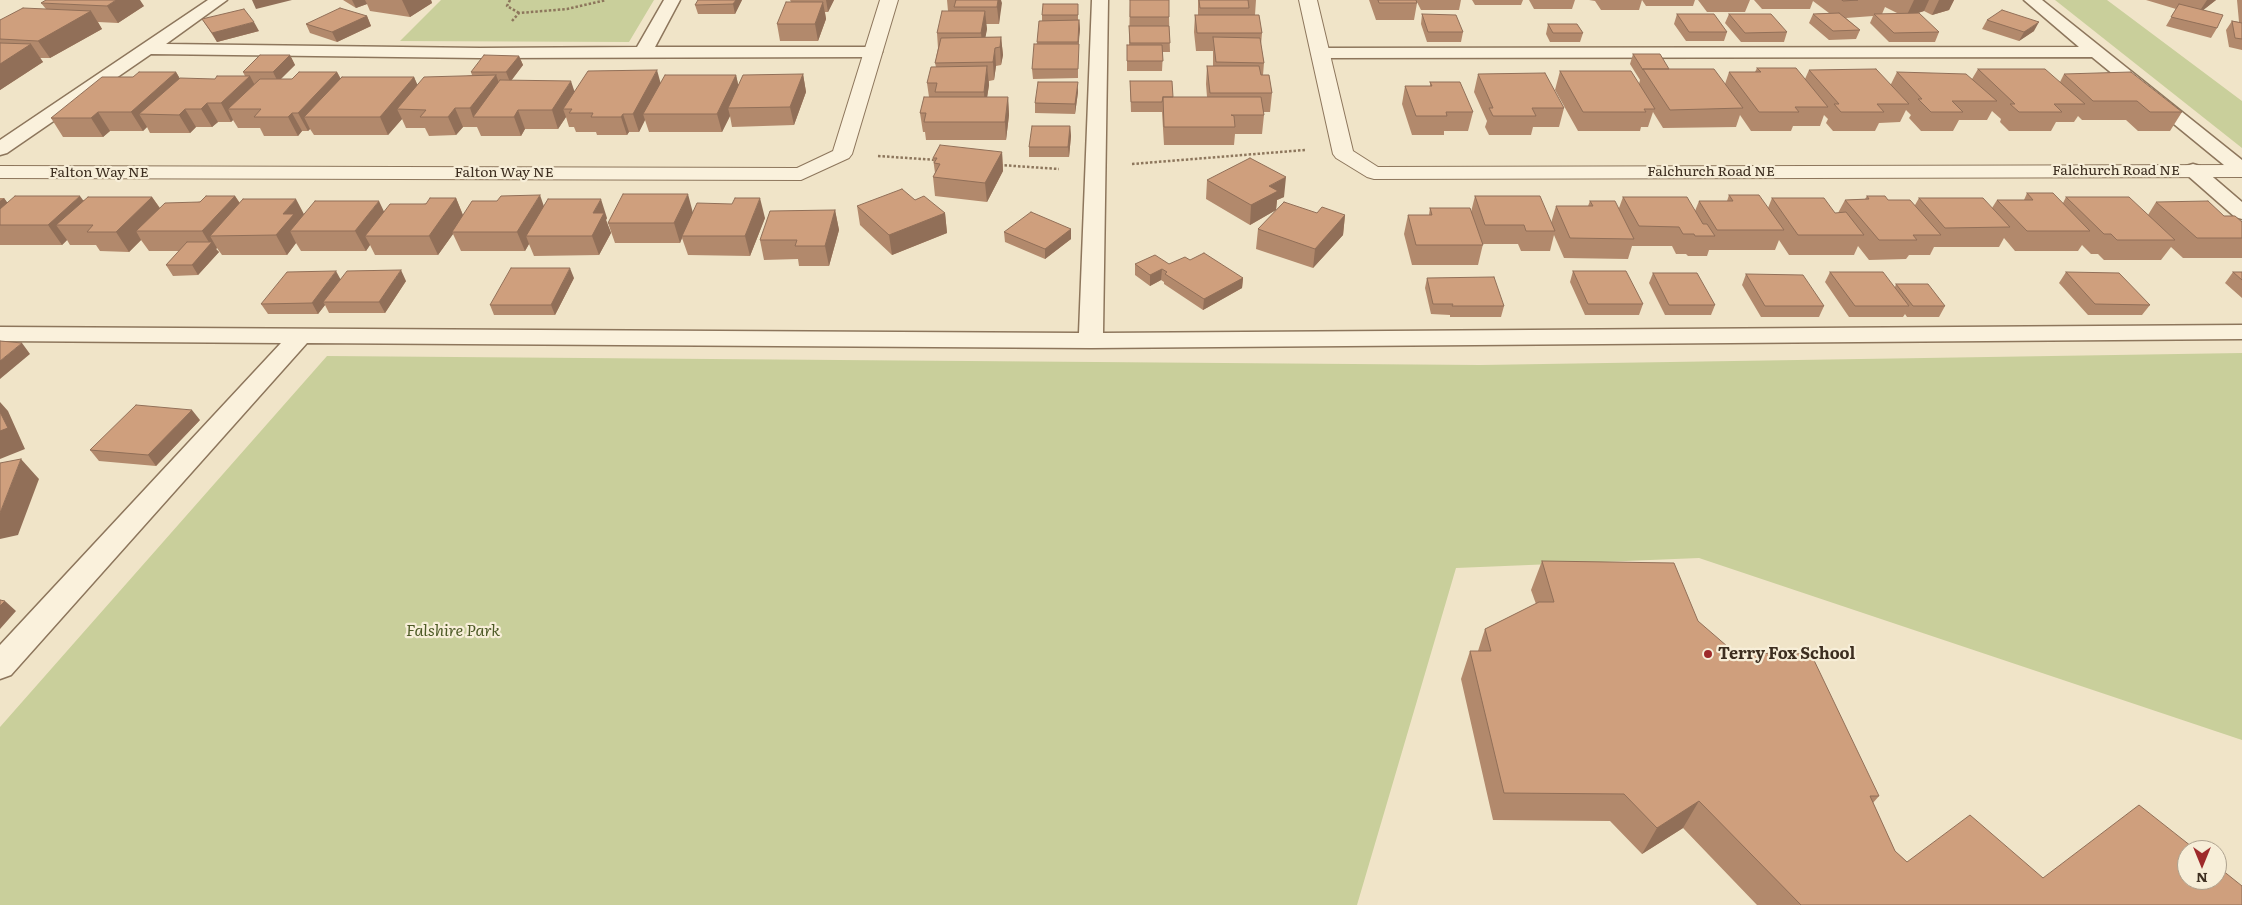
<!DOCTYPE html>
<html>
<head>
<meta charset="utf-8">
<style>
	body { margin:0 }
	#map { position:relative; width:2242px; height:905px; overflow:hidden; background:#f0e4c8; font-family:Literata,serif }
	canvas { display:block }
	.north { position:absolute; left:2177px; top:840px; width:50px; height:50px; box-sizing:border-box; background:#f7eed8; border:1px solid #ada18e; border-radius:50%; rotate:180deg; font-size:14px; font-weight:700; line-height:20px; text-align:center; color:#3d2e20 }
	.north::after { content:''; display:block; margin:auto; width:18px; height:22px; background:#9e2a2b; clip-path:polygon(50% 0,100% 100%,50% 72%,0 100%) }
</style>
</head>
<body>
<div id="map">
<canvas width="2242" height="905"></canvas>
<div class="north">N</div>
</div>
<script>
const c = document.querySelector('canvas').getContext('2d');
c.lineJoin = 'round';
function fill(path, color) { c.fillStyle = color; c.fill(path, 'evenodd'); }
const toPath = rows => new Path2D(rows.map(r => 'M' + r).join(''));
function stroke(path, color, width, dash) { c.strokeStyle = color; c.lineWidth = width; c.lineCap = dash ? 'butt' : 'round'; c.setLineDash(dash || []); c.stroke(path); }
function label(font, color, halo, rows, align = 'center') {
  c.font = font + ' Literata,serif'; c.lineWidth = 4.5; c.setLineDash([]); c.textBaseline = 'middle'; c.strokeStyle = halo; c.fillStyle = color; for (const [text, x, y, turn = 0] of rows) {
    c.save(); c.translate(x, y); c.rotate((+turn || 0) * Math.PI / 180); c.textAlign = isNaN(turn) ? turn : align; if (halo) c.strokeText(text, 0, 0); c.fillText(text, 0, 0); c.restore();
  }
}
fill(toPath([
	[441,0,654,0,629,42,400,41],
	[2055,0,2107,0,2242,101,2242,148],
	[2242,353,2242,740,1699,558,1456,568,1357,905,0,905,0,727,327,356,1480,365]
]), '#c9cf9b');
const service = toPath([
	[208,0,227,0,166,44,480,48,637,47,664,0,680,0,655,47,873,47,879,48,882,52,879,56,873,57,480,58,151,54,7,153,0,155,0,140,208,0],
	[1092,0,1108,0,1103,333,2242,325,2242,339,1091,348,307,343,11,675,0,679,0,645,281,343,0,341,0,327,1079,333,1092,0],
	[2024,0,2042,0,2242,160,2242,176,2235,174,2092,57,1322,58,1316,57,1313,53,1316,49,1322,48,2079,47,2024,0],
	[2193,164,2200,166,2242,202,2242,219,2235,217,2186,174,2183,170,2186,166,2193,164]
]);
const minor = toPath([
	[880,0,898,0,852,154,849,158,801,180,0,178,0,166,797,168,833,151,880,0],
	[1299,0,1317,0,1353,151,1378,167,2242,165,2242,177,1374,179,1367,177,1336,158,1333,154,1299,0]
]);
stroke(service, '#8d765c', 3);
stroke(minor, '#8d765c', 2);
stroke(toPath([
	[510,0,507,6,519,13],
	[512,21,519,13,567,9,606,0],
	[878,156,937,160],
	[1132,164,1305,150],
	[1000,165,1059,169]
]), '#8d765c', 2.5, [2.5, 2]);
fill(service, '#faf1dc');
fill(minor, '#faf1dc');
fill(toPath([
	[343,0,431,0,432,3,410,17,370,11,367,4,356,8],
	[742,0,735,14,698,14,695,5],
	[790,0,834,0,828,12,825,12,826,19,818,41,780,41,777,24,791,2],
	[947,0,1001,0,999,24,986,24,987,29,985,37,1001,37,1003,55,1001,65,996,66,994,80,989,81,989,85,987,97,1008,97,1009,115,1006,140,926,140,925,132,923,132,920,113,929,97,927,83,936,67,935,63,938,48,937,33,948,11],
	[1130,0,1169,17,1170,52,1163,52,1162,71,1127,71,1127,45,1129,45],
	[1198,0,1256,0,1255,15,1262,33,1261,45,1264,63,1263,75,1272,93,1270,112,1263,112,1264,115,1262,134,1235,134,1234,145,1164,145,1162,112,1131,112,1130,81,1173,97,1207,97,1206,84,1207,66,1213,66,1213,51,1196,51,1194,32,1195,15,1198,15],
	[1369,0,1416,0,1417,3,1414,20,1376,20],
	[1416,0,1461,0,1459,10,1421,10],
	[1472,0,1523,0,1521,5,1475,5],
	[1529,0,1575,0,1572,9,1534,9],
	[1589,0,1695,0,1693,6,1646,6,1642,0,1639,10,1601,10,1595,1],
	[1698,0,1750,0,1745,12,1707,12],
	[1754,0,1954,0,1949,10,1932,15,1924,11,1917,13,1939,32,1935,42,1889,42,1870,23,1873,16,1846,18,1860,30,1856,39,1829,40,1809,23,1813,14,1829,13,1813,1,1810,9,1762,9],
	[1885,7,1899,14,1882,14],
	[2146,0,2216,0,2203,10,2217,28,2211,38,2166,26,2176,9],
	[2237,0,2242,0,2242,50,2229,47,2226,30,2232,21,2239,22],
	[41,3,144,6,118,23,98,22,102,29,50,58,40,58,43,62,0,90,0,20,46,9],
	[1078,4,1078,20,1079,20,1080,29,1078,44,1078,78,1033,79,1032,69,1037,42,1042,21,1042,15],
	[1422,14,1463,32,1461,42,1427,42,1421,24],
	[1677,14,1727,32,1724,41,1686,41,1674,24],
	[1729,14,1787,32,1784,42,1741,42,1725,23],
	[367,16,371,26,337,42,310,33,306,24],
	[202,19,259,31,217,42,208,28],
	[1987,20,2034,31,2019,41,1982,29],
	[1548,24,1583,33,1580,42,1550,42,1546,34],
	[1633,54,1669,69,1725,84,1729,72,1755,72,1757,68,1805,79,1809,70,1891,84,1897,72,1972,79,1978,69,2060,82,2064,74,2182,112,2170,131,2138,131,2126,120,2082,120,2078,116,2074,122,2056,122,2051,131,2009,131,2000,122,2001,119,1992,111,1987,120,1959,120,1953,131,1921,131,1909,118,1911,115,1906,110,1900,122,1879,123,1875,131,1833,131,1826,123,1828,119,1824,115,1820,126,1793,126,1791,131,1751,131,1740,115,1736,127,1663,128,1653,112,1648,127,1641,127,1640,131,1578,131,1555,90,1560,71,1639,84,1640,80,1630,64],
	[290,55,295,65,280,79,292,79,337,72,341,79,414,77,417,85,472,75,471,72,519,56,523,65,511,81,574,91,660,83,736,75,738,84,803,74,806,92,794,125,732,127,730,116,722,132,649,132,645,120,639,132,629,132,627,135,597,135,596,132,576,132,574,127,569,127,566,117,558,129,525,129,521,136,481,136,477,127,463,127,456,135,429,136,425,128,406,128,402,119,388,135,314,135,310,129,308,131,302,131,298,136,264,136,260,128,238,128,233,120,231,122,218,122,212,127,196,127,190,133,150,133,147,127,143,131,110,131,103,137,63,137,51,118,133,77,176,72,180,79,215,79,245,76,243,72],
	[1478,74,1564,108,1559,127,1533,127,1531,135,1489,135,1485,127,1487,121,1474,92],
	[1430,82,1473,112,1468,131,1444,131,1444,135,1412,135,1402,104,1405,86,1430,86],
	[1078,92,1075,114,1035,113,1035,103],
	[1070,126,1071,136,1069,157,1029,157,1029,147],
	[1002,152,1003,171,987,202,935,196,933,177,935,173,933,158],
	[1207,180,1284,197,1277,200,1276,210,1250,225,1206,199],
	[2027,193,2063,203,2066,197,2148,215,2156,202,2224,216,2242,222,2242,258,2183,258,2171,247,2161,260,2104,260,2098,254,2091,254,2082,245,2078,251,2015,251,2004,238,1999,247,1934,247,1930,255,1909,255,1906,259,1869,260,1858,246,1854,255,1789,255,1779,240,1775,250,1709,250,1707,256,1688,256,1686,254,1676,254,1672,246,1632,246,1628,259,1564,258,1554,235,1550,251,1521,251,1518,244,1483,244,1478,265,1412,265,1404,234,1408,215,1429,215,1430,208,1471,212,1475,196,1551,223,1556,206,1588,206,1590,201,1619,208,1623,197,1695,211,1699,201,1727,201,1729,195,1768,208,1772,198,1835,213,1838,213,1845,200,1865,199,1867,196,1915,205,1919,198,1992,208,1997,200,2024,200],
	[235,196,240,203,304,214,384,211,456,198,463,215,544,206,607,218,606,220,611,233,599,255,534,256,529,244,525,251,461,251,453,234,438,255,375,255,370,245,366,251,301,251,296,243,287,255,222,255,217,248,216,249,219,252,198,275,173,276,166,265,179,251,149,251,141,240,129,252,100,251,96,245,70,245,67,240,62,245,0,245,0,198,4,198,7,203,84,200,152,197,160,208],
	[915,200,945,213,947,233,892,255,860,225,857,206],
	[732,204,765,218,750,256,688,255,682,238,680,243,615,243,608,223,693,212],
	[835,210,839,230,829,266,799,266,798,259,764,260,760,240],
	[1317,213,1345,215,1343,235,1313,268,1256,249,1258,229],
	[1071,229,1071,239,1045,259,1005,242,1004,232],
	[1190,260,1243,278,1242,288,1203,310,1164,284,1164,282,1161,280,1150,286,1135,275,1135,264,1169,264],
	[1573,271,1643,304,1639,315,1585,315,1570,282],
	[1830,272,1895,287,1896,284,1945,306,1939,317,1907,317,1905,314,1903,317,1849,317,1825,282],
	[2066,272,2150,305,2142,315,2088,315,2059,283],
	[2233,272,2242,272,2242,298,2225,283],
	[1653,273,1715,305,1711,315,1665,315,1649,283],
	[1746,274,1824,306,1819,317,1761,317,1742,285],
	[574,278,555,315,494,315,490,305],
	[1427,278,1504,306,1501,317,1450,317,1450,315,1431,314,1425,288],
	[341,279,406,281,385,313,329,313,325,305,318,314,268,314,261,304],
	[200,420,156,466,99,461,90,450],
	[1542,561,1698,621,1879,796,1873,803,1895,851,1907,862,2043,878,2242,905,1757,905,1683,828,1642,854,1610,821,1493,820,1461,679,1470,651,1478,651,1485,629,1536,604,1531,590]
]), '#b2896c');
fill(toPath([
	[116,0,140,0,144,6,118,23,107,6],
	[252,0,292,0,256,9],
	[352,0,365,0,367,4,356,8],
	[402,0,431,0,432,3,410,17],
	[736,0,742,0,735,14,733,4],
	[826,0,834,0,828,12],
	[998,0,1001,0,1002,3,999,24,997,7],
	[1914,0,1929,0,1924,11,1906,17],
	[1939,0,1954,0,1949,10,1932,15],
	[2207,0,2216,0,2197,15],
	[823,2,826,19,818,41,815,24],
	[91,11,102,29,50,58,38,41],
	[985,11,987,29,983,51,981,33],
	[367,16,371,26,337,42,332,32],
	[1079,20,1080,29,1078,52,1078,42],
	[254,22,259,31,217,42,212,33],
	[2039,22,2034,31,2019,41,2024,32],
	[1001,37,1003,55,1001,65,1000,47],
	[31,44,43,62,0,90,0,64],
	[995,48,996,66,994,80,993,62],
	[290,55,295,65,278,82,273,72],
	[519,56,523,65,510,82,506,72],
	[987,66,989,85,985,111,984,92],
	[657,70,662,88,643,114,645,120,639,132,633,114],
	[176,72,187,91,139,114,147,127,143,131,131,112],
	[337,72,346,90,304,117,310,129,308,131,298,113],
	[803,74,806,92,794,125,790,107],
	[496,75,503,93,473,117,470,108],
	[736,75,740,93,728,108,730,116,722,132,717,114],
	[250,76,260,95,228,109,233,120,231,122,221,103],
	[414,77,422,95,397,109,402,119,388,135,380,117],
	[571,81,577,99,563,109,566,117,558,129,552,110],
	[1078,82,1078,92,1075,114,1075,104],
	[1008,97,1009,115,1006,140,1005,122],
	[207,103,218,122,212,127,201,109],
	[455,108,463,127,456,135,448,117],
	[185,109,196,127,190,133,179,115],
	[518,110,525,129,521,136,514,117],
	[98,112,110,131,103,137,91,118],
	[292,113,302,131,298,136,288,117],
	[623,114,629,132,627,135,621,117],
	[1070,126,1071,136,1069,157,1068,147],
	[1002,152,1003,171,987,202,985,183],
	[1286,177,1284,197,1277,200,1276,210,1250,225,1251,205,1269,186],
	[688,194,693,213,682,236,682,238,680,243,674,223],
	[540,195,547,215,526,236,529,244,525,251,517,232],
	[80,196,94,215,56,225,67,240,62,245,48,225],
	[235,196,247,215,210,236,217,248,216,249,219,252,198,275,192,265,210,244,202,231],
	[152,197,165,216,136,231,141,240,129,252,116,232],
	[4,198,18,217,0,225,0,201],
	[456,198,464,218,452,232,453,234,438,255,429,236],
	[760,198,765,218,750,256,745,236],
	[296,199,306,218,290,231,296,243,287,255,276,235,283,214],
	[601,199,607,218,606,220,611,233,599,255,592,236,593,213],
	[379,201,388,220,365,236,370,245,366,251,355,231],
	[835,210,839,230,829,266,825,246],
	[945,213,947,233,892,255,889,235],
	[1345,215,1343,235,1313,268,1315,249],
	[1071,229,1071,239,1045,259,1045,249],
	[570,268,574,278,555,315,551,305],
	[1162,269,1161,280,1150,286,1150,275],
	[401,270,406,281,385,313,379,302],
	[336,271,342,282,323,302,325,305,318,314,312,303],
	[1243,278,1242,288,1203,310,1204,299],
	[22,343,30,354,0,379,0,361],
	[0,402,8,411,25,449,0,459],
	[192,410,200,420,156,466,148,455],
	[21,459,39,479,18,535,0,539,0,513],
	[5,601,16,611,0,629,0,606],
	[1699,801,1683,828,1642,854,1657,828]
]), '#916f58');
const building = toPath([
	[46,0,116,0,107,6,41,3,46,0],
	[698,0,736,0,733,4,695,5,698,0],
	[956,0,998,0,997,7,954,7,956,0],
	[1130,0,1169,0,1169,17,1130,17,1130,0],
	[1199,0,1248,0,1249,8,1200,8,1199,0],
	[1378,0,1416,0,1417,3,1379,3,1378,0],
	[1842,0,1858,0,1843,1,1842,0],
	[786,2,823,2,815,24,777,24,786,2],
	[1043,4,1078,4,1078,15,1042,15,1043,4],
	[2179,4,2223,15,2217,28,2171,17,2179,4],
	[23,8,91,11,38,41,0,39,0,20,23,8],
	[340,8,367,16,332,32,306,24,340,8],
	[244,9,254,22,212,33,202,19,244,9],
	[2002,10,2039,22,2024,32,1987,20,2002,10],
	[942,11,985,11,981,33,937,33,942,11],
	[1839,13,1860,30,1833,31,1813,14,1839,13],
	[1919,13,1939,32,1894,33,1874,14,1919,13],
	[1422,14,1456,15,1463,32,1428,32,1422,14],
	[1677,14,1714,14,1727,32,1689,32,1677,14],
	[1729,14,1771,14,1787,32,1745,33,1729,14],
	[1195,15,1259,15,1262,33,1197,33,1195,15],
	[1079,20,1078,42,1037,42,1039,21,1079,20],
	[2232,21,2242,23,2242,39,2235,38,2232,21],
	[1548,24,1577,24,1583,33,1553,33,1548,24],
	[1129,26,1169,26,1170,43,1130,43,1129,26],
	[1001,37,1000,47,995,48,993,62,935,63,941,38,1001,37],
	[1213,37,1260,38,1264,63,1216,62,1213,37],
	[0,43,31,44,0,64,0,43],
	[1034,44,1079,44,1078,69,1032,69,1034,44],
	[1127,45,1162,45,1163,61,1127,61,1127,45],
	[1633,54,1660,54,1669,69,1643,69,1643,70,1633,54],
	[260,55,290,55,273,72,243,72,260,55],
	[484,55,519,56,506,72,471,72,484,55],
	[987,66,984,92,935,92,937,83,927,83,931,67,987,66],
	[1207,66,1259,66,1261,75,1269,75,1272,93,1210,93,1207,66],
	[1757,68,1796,68,1828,107,1795,107,1799,112,1759,112,1729,72,1761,72,1757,68],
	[1643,69,1714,69,1743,108,1670,110,1643,69],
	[1876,69,1909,104,1877,104,1884,112,1841,112,1834,104,1839,104,1809,70,1876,69],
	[1978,69,2045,69,2085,104,2054,104,2062,112,2019,112,2010,104,2015,104,1978,69],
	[657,70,633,114,623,114,621,117,591,117,593,113,569,113,572,109,563,109,588,71,657,70],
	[1560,71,1631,71,1655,109,1644,109,1646,112,1583,112,1560,71],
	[139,72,176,72,131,112,98,112,91,118,51,118,102,77,133,77,139,72],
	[299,72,337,72,298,113,292,113,288,117,254,117,261,109,228,109,260,79,292,79,299,72],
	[1897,72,1966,74,1997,101,1952,101,1963,112,1931,112,1918,99,1922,99,1897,72],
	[2131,72,2182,112,2150,112,2137,101,2093,101,2064,74,2131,72],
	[1545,73,1564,108,1532,108,1536,116,1493,116,1489,108,1493,108,1478,74,1545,73],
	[803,74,790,107,728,108,743,75,803,74],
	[496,75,470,108,455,108,448,117,420,117,426,110,397,109,424,77,496,75],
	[665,75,736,75,717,114,643,114,665,75],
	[217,76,250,76,221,103,207,103,201,109,185,109,179,115,139,114,180,78,215,79,217,76],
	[342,77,414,77,380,117,304,117,342,77],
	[500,80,571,81,552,110,518,110,514,117,473,117,500,80],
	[1130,81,1172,81,1173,97,1163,97,1162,102,1131,102,1130,81],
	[1038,82,1078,82,1075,104,1035,103,1038,82],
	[1430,82,1460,82,1473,112,1446,112,1447,116,1416,116,1405,86,1432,86,1430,82],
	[924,97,1008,97,1005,122,924,122,926,113,920,113,924,97],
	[1163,97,1261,97,1264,115,1231,115,1234,116,1235,127,1164,127,1163,97],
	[1032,126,1070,126,1068,147,1029,147,1032,126],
	[940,145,1002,152,985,183,933,177,940,164,934,163,937,158,933,158,940,145],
	[1250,158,1286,177,1269,186,1278,191,1251,205,1207,180,1250,158],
	[902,189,915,200,924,196,945,213,889,235,857,206,902,189],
	[2027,193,2053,193,2090,231,2027,231,1997,200,2033,200,2027,193],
	[623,194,688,194,674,223,608,223,623,194],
	[540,195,517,232,452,232,472,201,497,201,501,196,540,195],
	[1729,195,1759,195,1784,230,1717,230,1699,201,1733,201,1729,195],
	[15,196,80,196,48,225,0,225,0,209,15,196],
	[206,196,235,196,202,231,136,231,165,203,200,202,206,196],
	[1475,196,1540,196,1555,231,1526,231,1524,225,1485,225,1475,196],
	[1867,196,1885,196,1888,200,1910,200,1941,235,1913,235,1917,240,1879,240,1845,200,1869,199,1867,196],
	[88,197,152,197,116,232,87,232,93,225,56,225,88,197],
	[1623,197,1687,197,1703,224,1707,224,1715,236,1695,236,1694,234,1683,234,1679,227,1639,226,1623,197],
	[2066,197,2129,197,2175,240,2117,240,2111,234,2104,234,2066,197],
	[430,198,456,198,429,236,365,236,390,204,426,204,430,198],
	[735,198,760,198,745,236,682,236,697,203,732,204,735,198],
	[1772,198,1824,198,1835,213,1846,212,1864,235,1798,235,1772,198],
	[1919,198,1983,198,2010,227,1945,228,1919,198],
	[243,199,296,199,283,214,294,214,276,235,210,236,243,199],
	[548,199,601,199,593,213,604,213,592,236,526,236,548,199],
	[315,201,379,201,355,231,290,231,315,201],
	[1590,201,1615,201,1634,239,1570,238,1556,206,1593,206,1590,201],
	[2208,201,2224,216,2235,216,2242,222,2242,238,2197,238,2156,202,2208,201],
	[1284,202,1317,213,1322,207,1345,215,1315,249,1258,229,1284,202],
	[1430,208,1470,208,1483,245,1416,245,1408,215,1432,215,1430,208],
	[835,210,825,246,795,246,797,240,760,240,770,211,835,210],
	[1031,212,1071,229,1045,249,1004,232,1031,212],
	[187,242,212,242,192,265,166,265,187,242],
	[1204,253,1243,278,1204,299,1165,274,1167,272,1162,269,1150,275,1135,264,1155,255,1169,264,1185,257,1190,260,1204,253],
	[511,268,570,268,551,305,490,305,511,268],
	[401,270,379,302,323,302,347,271,401,270],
	[336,271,312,303,261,304,287,272,336,271],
	[1573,271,1626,271,1643,304,1588,304,1573,271],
	[1830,272,1883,272,1909,306,1855,306,1830,272],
	[2066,272,2119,273,2150,305,2095,304,2066,272],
	[2233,272,2242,272,2242,280,2233,272],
	[1653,273,1697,273,1715,305,1669,305,1653,273],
	[1746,274,1803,275,1824,306,1765,306,1746,274],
	[1494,277,1504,306,1452,306,1453,304,1433,304,1427,278,1494,277],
	[1896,284,1928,284,1945,306,1913,306,1896,284],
	[0,341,22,343,0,361,0,341],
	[136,405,192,410,148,455,90,450,136,405],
	[0,412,8,428,0,431,0,412],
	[21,459,0,513,0,463,21,459],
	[1542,561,1674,563,1698,621,1735,653,1811,654,1879,796,1870,796,1895,851,1907,862,1970,815,2043,878,2139,805,2196,850,2187,850,2187,880,2217,880,2217,866,2242,886,2242,905,1801,905,1699,801,1657,828,1624,794,1504,793,1470,651,1491,651,1485,629,1539,602,1554,602,1542,561],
	[0,600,5,601,0,606,0,600]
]);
fill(building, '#cf9f7d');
stroke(building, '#916f58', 1);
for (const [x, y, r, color] of [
	[1708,654,5,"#9e2a2b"]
]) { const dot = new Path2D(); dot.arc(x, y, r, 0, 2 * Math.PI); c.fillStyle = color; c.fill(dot); stroke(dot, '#f7eed8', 2); }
label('14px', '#3d2e20', '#f7eed8', [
	["Falchurch Road NE",2116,171],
	["Falchurch Road NE",1711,172],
	["Falton Way NE",99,173],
	["Falton Way NE",504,173]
]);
label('italic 16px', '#4d5a26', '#f7eed8', [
	["Falshire Park",453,631]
]);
label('bold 16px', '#3d2e20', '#f7eed8', [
	["Terry Fox School",1718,654]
], 'left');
</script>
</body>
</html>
